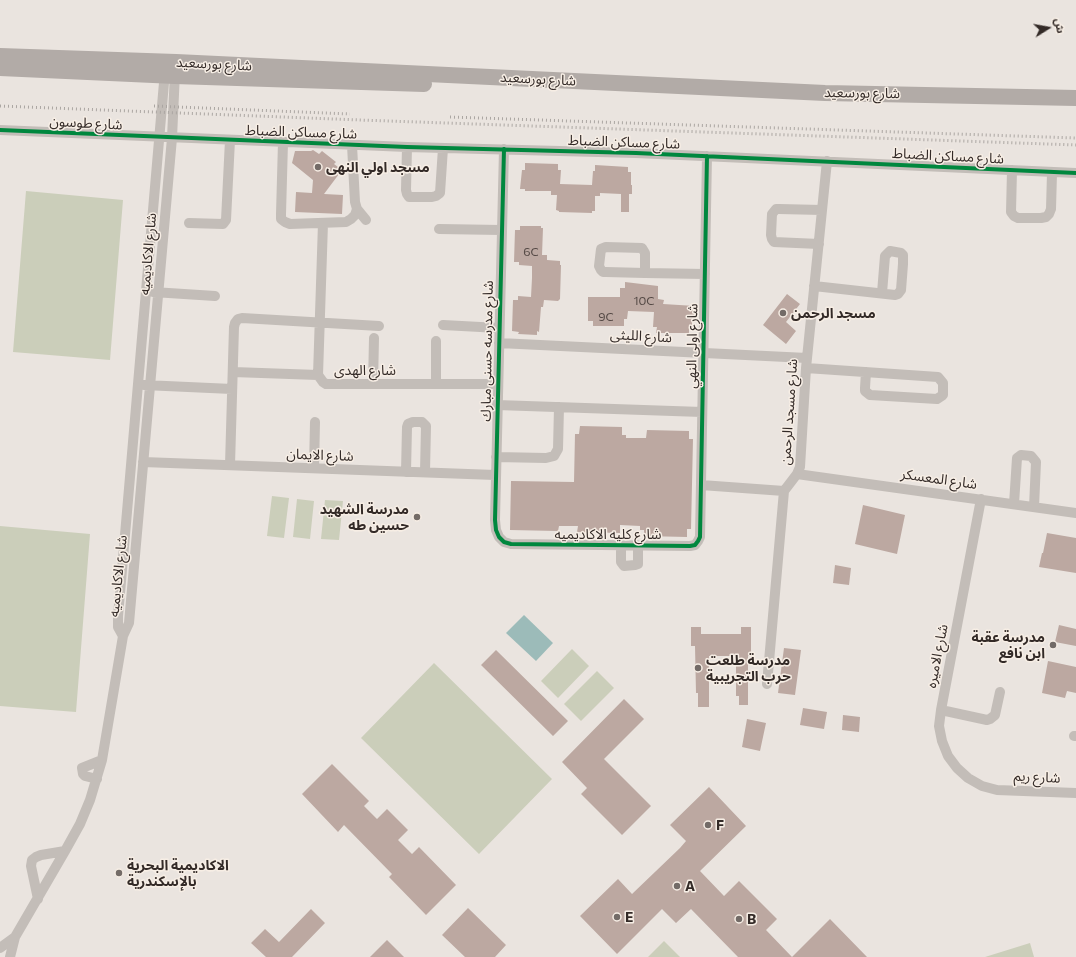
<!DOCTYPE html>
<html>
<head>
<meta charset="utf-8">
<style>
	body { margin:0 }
	#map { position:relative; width:1076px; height:957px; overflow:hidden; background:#eae4df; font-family:Commissioner,"Noto Sans Arabic",sans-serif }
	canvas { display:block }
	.north { position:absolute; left:1028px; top:8px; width:40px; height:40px; -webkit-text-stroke:3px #f7eee5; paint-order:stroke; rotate:79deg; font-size:11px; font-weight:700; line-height:16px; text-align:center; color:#332a27 }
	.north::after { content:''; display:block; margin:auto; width:14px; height:18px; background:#332a27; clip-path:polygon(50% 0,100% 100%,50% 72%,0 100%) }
</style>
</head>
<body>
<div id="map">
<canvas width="1076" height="957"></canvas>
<div class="north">ش</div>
</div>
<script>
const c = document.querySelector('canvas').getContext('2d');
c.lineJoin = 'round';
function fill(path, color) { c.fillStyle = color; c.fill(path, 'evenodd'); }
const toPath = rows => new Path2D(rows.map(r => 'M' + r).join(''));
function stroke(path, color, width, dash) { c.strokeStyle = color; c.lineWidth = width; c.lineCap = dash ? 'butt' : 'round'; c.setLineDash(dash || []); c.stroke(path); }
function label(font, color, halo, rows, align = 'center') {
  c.font = font + ' Commissioner,"Noto Sans Arabic",sans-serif'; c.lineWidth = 3; c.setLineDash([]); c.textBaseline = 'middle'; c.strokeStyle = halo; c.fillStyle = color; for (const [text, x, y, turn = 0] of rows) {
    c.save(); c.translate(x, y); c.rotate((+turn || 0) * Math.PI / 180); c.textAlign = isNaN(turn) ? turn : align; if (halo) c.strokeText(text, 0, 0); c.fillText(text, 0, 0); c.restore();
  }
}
fill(toPath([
	[26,191,123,200,110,360,13,352],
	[272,496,289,498,284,538,267,536],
	[297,499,314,501,310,539,293,537],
	[325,500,343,501,339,540,321,539],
	[0,526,90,534,76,712,0,706],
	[572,649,589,666,558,698,541,681],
	[434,663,552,779,479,854,361,738],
	[597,671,614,688,581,721,564,704],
	[664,941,680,957,648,957],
	[1030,943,1034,957,985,957]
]), '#cbceba');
fill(toPath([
	[524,615,553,643,536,661,506,633]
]), '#9cbbb9');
fill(toPath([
	[313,150,319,154,322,151,336,162,334,164,342,170,324,194,343,195,342,214,295,212,296,192,312,193,313,180,292,163,295,151,311,151],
	[525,163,558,164,558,170,561,170,560,184,592,185,593,171,595,171,595,165,628,167,628,172,631,172,631,185,632,185,632,194,629,194,629,212,621,212,621,194,600,193,600,196,595,196,595,211,592,211,592,213,559,212,559,211,556,210,557,195,551,195,551,191,525,191,525,189,520,189,522,170,525,170],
	[520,226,541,226,541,228,543,228,542,255,547,255,547,260,560,261,560,265,561,265,560,299,558,301,544,300,543,307,541,307,539,332,537,331,537,335,518,334,519,332,512,331,513,300,518,300,518,296,531,297,532,278,532,266,519,265,519,262,514,262,515,230,520,230],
	[625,282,658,286,658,299,664,300,663,304,695,306,694,315,692,315,692,327,689,327,689,333,656,333,657,327,653,327,654,312,628,311,627,319,624,319,624,326,593,326,593,321,588,321,588,297,620,297,620,288,625,288],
	[787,294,800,304,786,322,796,331,786,344,763,325],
	[580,426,622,427,622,435,626,435,626,438,646,438,647,430,689,431,689,439,693,439,691,529,687,529,687,537,644,536,644,530,640,530,640,526,620,525,620,533,577,532,578,526,559,526,558,531,510,530,511,481,574,482,575,434,579,434],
	[863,505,905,515,897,554,855,544],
	[1047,533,1076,538,1076,573,1039,567,1042,553,1043,553],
	[835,565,851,568,849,585,833,583],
	[1059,625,1076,629,1076,646,1055,642],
	[691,627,701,627,701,634,741,634,741,627,751,627,751,656,748,656,748,705,739,705,739,696,736,696,736,656,709,656,709,707,698,707,698,693,696,693,695,646,691,646],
	[784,648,801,650,795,695,778,693],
	[496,650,568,721,553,736,481,665],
	[1048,661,1076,667,1076,693,1067,691,1065,698,1042,693],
	[624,699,644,719,604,759,651,806,622,835,581,794,587,788,562,762],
	[803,708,827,712,824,729,800,725],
	[843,715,860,717,859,732,842,730],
	[747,719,766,723,760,751,742,747],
	[332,764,369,801,364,806,377,819,387,809,408,830,398,840,412,854,419,847,456,885,426,915,389,877,392,874,344,825,338,832,302,794],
	[709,787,746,826,700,871,724,896,739,881,777,919,766,930,792,957,830,919,867,957,738,957,691,909,676,923,662,909,617,954,580,916,618,879,632,894,680,848,686,841,670,825],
	[468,908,506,945,495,957,465,957,442,935],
	[311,909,325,923,292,957,266,957,251,943,265,929,279,942],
	[387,940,404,957,370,957]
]), '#bca8a1');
stroke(toPath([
	[0,130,407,147,636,153,1076,173],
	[283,142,281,214,281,219,285,222,290,224,346,222,351,219,355,215,357,209],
	[352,145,355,202,357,209,366,220],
	[407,147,406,190,407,194,409,197,432,197,436,196,440,193,443,148],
	[504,149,495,520,496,530,499,537,504,542,511,544,690,546,695,545,698,541,700,537,707,156],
	[1012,170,1011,212,1014,216,1018,218,1041,218,1046,217,1049,214,1051,209,1052,173],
	[189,223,223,224,226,220,230,140],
	[323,223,318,375,323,382,326,384,498,384],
	[439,229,501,230],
	[819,244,774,242,772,239,771,235,772,214,776,209,779,209,822,210],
	[645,273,645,253,642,248,606,247,601,249,599,266,601,270,603,272,606,272,645,273,705,274],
	[814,286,895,295,898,294,901,290,903,264,903,255,901,253,890,251,885,256,882,293],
	[153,292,215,296],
	[443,325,499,328],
	[499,343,807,358],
	[806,368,938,377,943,383,943,395,937,399,870,395,865,391,865,388,866,372],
	[233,372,318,375],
	[373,384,374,338],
	[436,384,436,341],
	[144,385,232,389],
	[497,405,702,412],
	[496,457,546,458,554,456,558,449,559,407],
	[143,462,495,475],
	[230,465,234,327,235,323,238,319,242,318,379,326],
	[314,468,315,422],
	[406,472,407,427,408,424,413,422,422,422,426,426,425,472],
	[797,474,1076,513],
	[701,485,784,491],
	[981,499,941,710,939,726,942,741,948,756,957,768,968,778,982,786,997,790,1076,793],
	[1014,504,1017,458,1021,455,1031,456,1036,462,1034,507],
	[621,546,621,562,624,566,635,565,638,564,638,546],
	[123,636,118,627,118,616,165,71],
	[767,684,784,491,797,474,800,467,806,368,827,161],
	[941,710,987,720,990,719,995,715,1000,692],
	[1074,736,1076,736],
	[97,779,85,776,83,774,82,768,102,760],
	[38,899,31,866,32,860,36,857,41,855,65,851],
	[0,948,15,937],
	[10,957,15,937,65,851,80,824,90,800,102,760,123,636,129,623,172,138,175,72]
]), '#c3bdb8', 10);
stroke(toPath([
	[0,56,176,62,825,93,1076,98],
	[0,68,175,76,424,84]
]), '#b2aba7', 16);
stroke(toPath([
	[0,106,360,120,1076,145],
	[154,106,350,114],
	[450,117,1076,138]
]), '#aba6a2', 3, [1, 3]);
stroke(toPath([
	[0,130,407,147,636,153,1076,173],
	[504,149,495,520,496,530,499,537,504,542,511,544,690,546,695,545,698,541,700,537,707,156]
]), '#00873e', 4);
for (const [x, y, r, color] of [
	[318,167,4,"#736b67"],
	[783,313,4,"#736b67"],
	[417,517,4,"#736b67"],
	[1053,645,4,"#736b67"],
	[698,668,4,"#736b67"],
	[708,825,4,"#736b67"],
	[119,873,4,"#736b67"],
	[677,886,4,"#736b67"],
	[617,917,4,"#736b67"],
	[739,919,4,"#736b67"]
]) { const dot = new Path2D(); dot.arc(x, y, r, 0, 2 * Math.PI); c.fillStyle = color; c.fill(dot); stroke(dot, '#f7eee5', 1.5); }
label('12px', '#554a46', null, [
	["6C",531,252],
	["10C",644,301],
	["9C",606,317]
]);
label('14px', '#332a27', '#f7eee5', [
	["شارع بورسعيد",214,64,3],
	["شارع بورسعيد",538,79,3],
	["شارع بورسعيد",862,93,1],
	["شارع طوسون",86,123,3],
	["شارع مساكن الضباط",301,132,2],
	["شارع مساكن الضباط",624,142,2],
	["شارع مساكن الضباط",948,156,3],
	["شارع الاكاديميه",148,254,-85],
	["شارع الليثى",641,336,3],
	["شارع اولى النهي",692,346,-89],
	["شارع مدرسه حسنى مبارك",487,351,-89],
	["شارع الهدى",365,370],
	["شارع مسجد الرحمن",789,412,-86],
	["شارع الايمان",320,455,2],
	["شارع المعسكر",939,479,8],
	["شارع كليه الاكاديميه",608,534],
	["شارع الاكاديميه",118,576,-84],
	["شارع الاميره",937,656,-79],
	["شارع ريم",1037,777,3]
]);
label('bold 14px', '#332a27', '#f7eee5', [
	["مسجد اولي النهى",326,167],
	["مسجد الرحمن",791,313],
	["مدرسة الشهيد",409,509,"right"],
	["حسين طه",409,525,"right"],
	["مدرسة عقبة",1045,637,"right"],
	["ابن نافع",1045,653,"right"],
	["مدرسة طلعت",706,660],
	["حرب التجريبية",706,676],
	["F",716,825],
	["الاكاديمية البحرية",127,865],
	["بالإسكندرية",127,881],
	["A",685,886],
	["E",625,917],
	["B",747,919]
], 'left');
</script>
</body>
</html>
